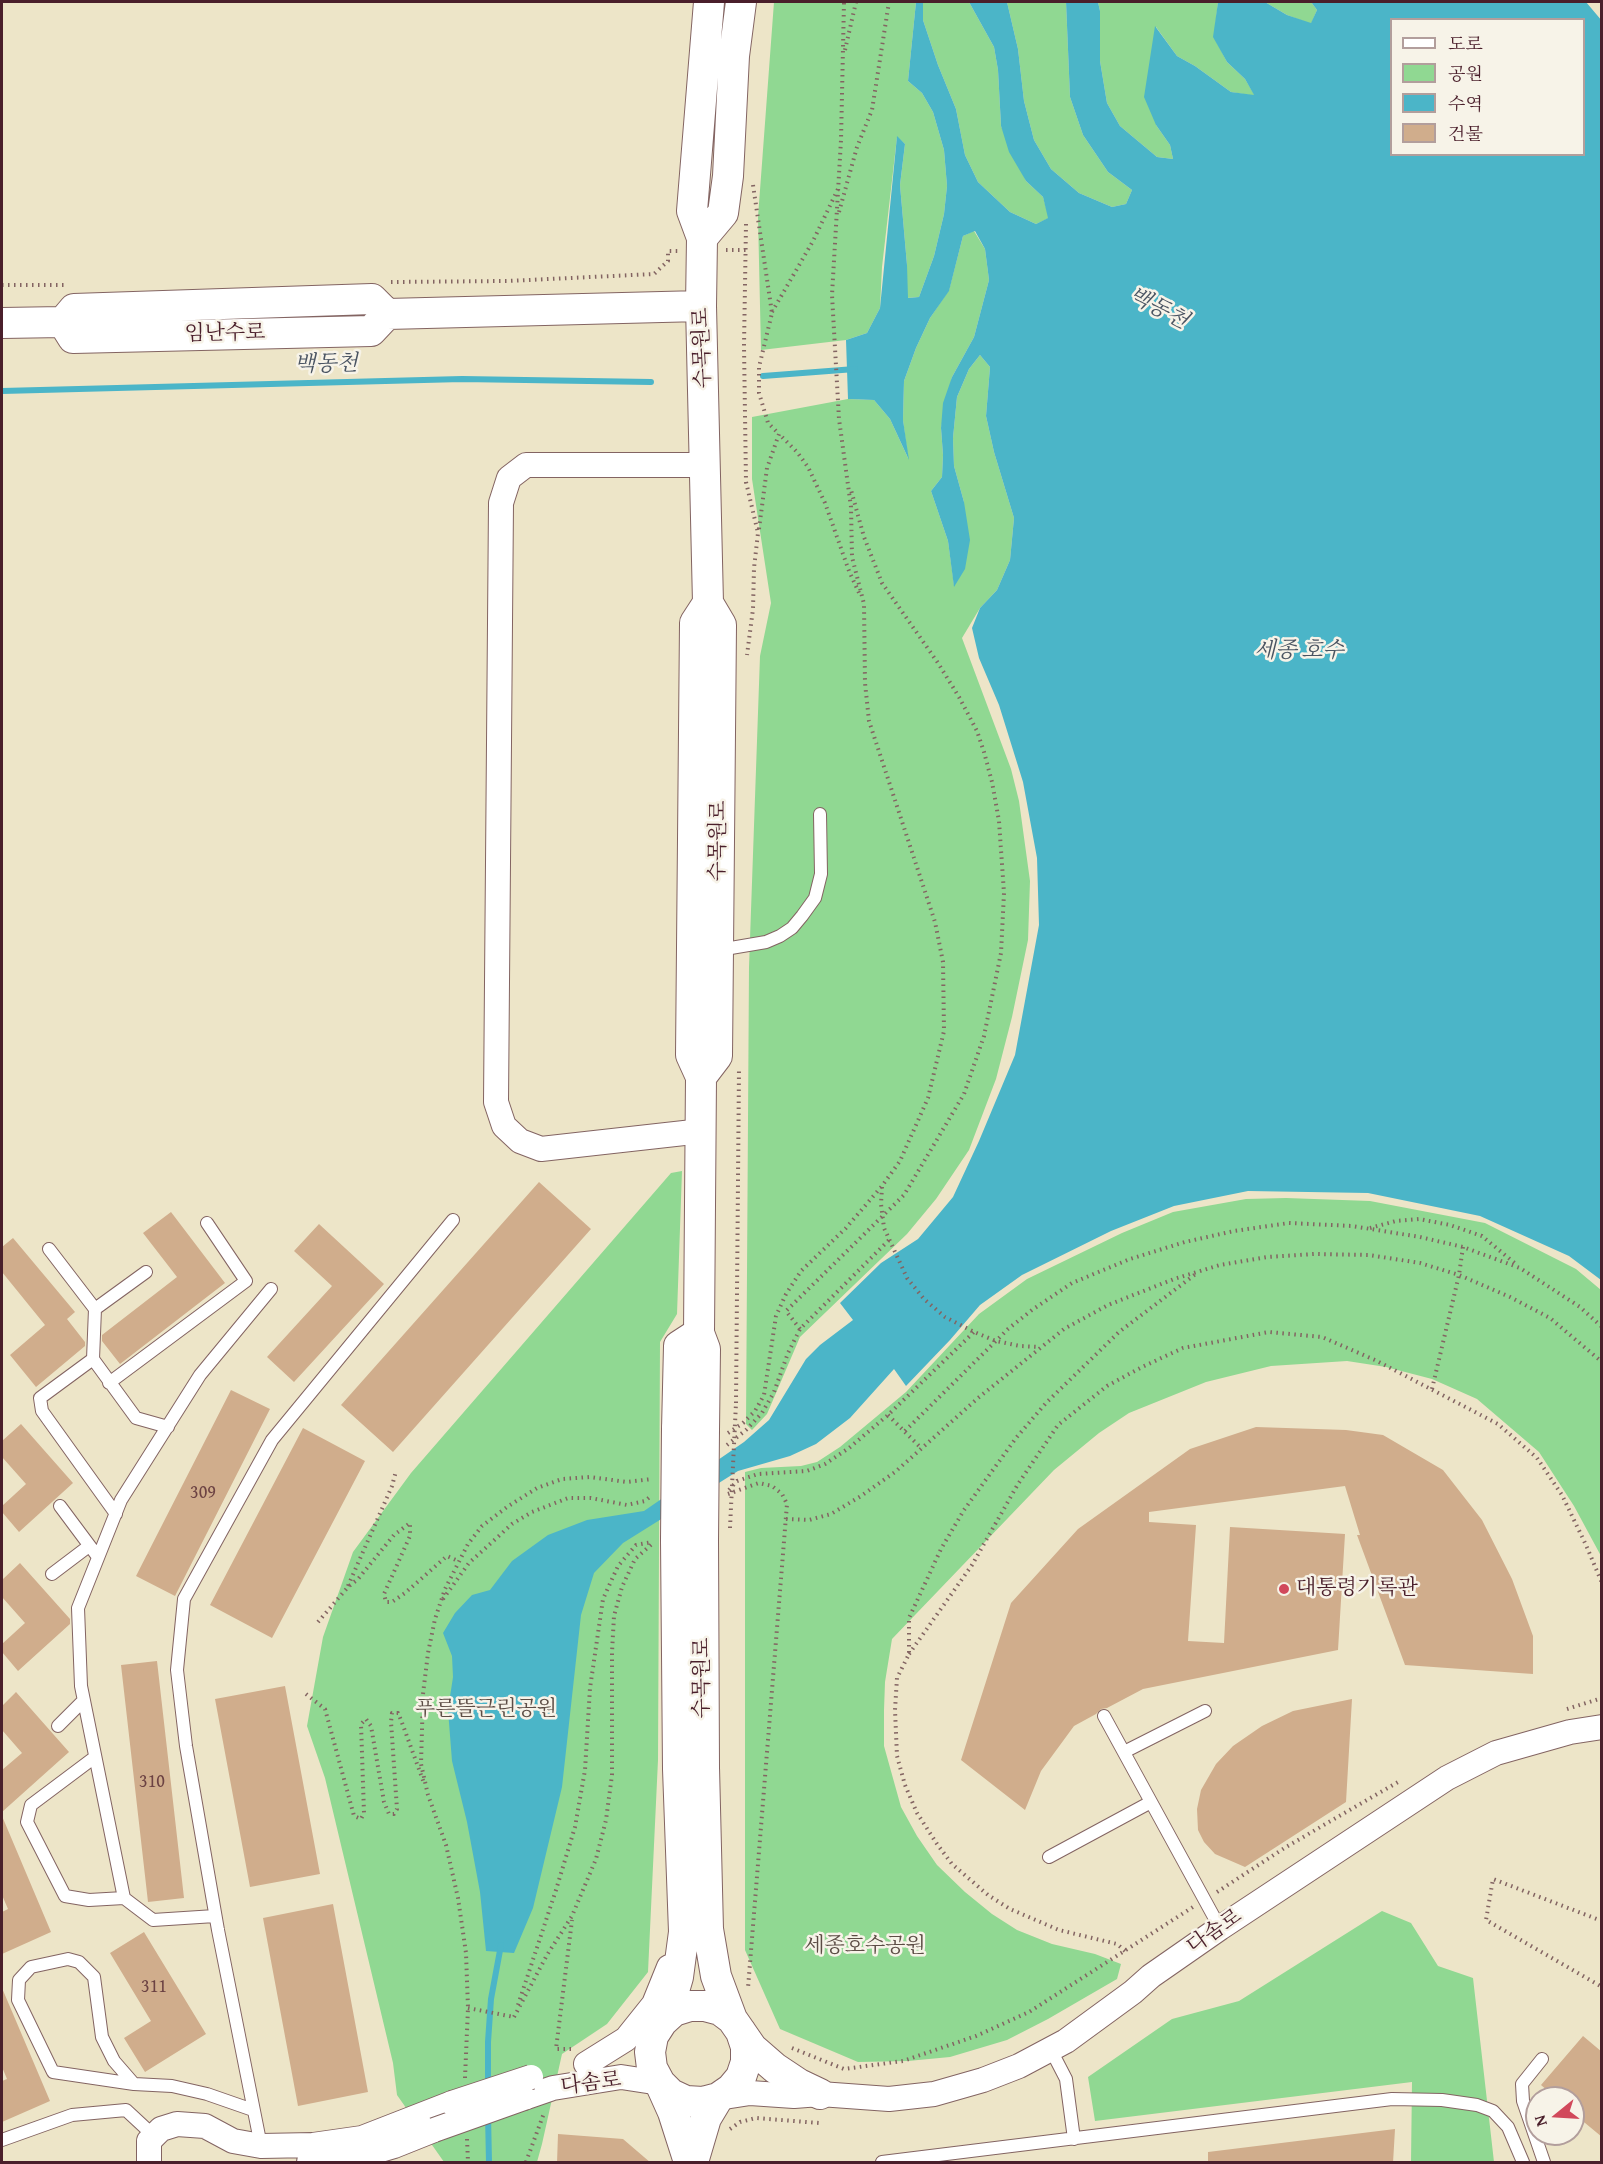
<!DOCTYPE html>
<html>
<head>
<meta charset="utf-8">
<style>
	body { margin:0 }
	#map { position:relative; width:1603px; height:2164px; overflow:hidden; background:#ede5c8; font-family:"Gentium Book Plus","Noto Serif KR",serif }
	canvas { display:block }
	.frame { position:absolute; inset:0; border:3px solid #4a1f2b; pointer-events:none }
	.legend { position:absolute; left:1390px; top:18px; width:195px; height:138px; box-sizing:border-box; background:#f7f3e8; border:2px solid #b29e9c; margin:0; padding:8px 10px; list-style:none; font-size:18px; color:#4a1f2b }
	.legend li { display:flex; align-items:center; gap:12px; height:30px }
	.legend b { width:30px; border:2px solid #b29e9c }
	.north { position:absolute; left:1525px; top:2086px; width:60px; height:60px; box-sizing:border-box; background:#f7f3e8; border:2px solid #b29e9c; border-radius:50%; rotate:252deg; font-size:16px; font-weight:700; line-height:24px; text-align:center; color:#4a1f2b }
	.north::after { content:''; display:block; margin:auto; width:21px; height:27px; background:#d1495b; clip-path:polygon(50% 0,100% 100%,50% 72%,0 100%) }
</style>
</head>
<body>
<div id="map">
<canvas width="1603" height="2164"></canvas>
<div class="frame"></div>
<ul class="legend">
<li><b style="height:8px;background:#fff"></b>도로</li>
<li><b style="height:16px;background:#90d892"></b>공원</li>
<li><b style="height:16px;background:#4bb5c8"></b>수역</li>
<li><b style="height:16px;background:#d0ad8c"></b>건물</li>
</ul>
<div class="north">N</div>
</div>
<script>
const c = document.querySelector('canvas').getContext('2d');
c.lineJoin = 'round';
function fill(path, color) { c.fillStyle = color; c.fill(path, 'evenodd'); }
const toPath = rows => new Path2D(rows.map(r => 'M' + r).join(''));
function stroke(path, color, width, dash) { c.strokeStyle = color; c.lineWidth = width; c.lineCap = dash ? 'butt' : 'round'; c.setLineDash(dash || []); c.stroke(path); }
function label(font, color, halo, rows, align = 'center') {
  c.font = font + ' "Gentium Book Plus","Noto Serif KR",serif'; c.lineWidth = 5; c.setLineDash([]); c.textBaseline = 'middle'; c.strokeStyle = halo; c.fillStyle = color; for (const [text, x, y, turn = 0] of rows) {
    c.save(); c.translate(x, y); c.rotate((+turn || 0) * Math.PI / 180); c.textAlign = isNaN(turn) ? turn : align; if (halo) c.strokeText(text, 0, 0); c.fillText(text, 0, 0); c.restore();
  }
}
fill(toPath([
	[774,2,916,2,908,81,922,93,933,112,944,150,947,186,944,214,934,256,919,297,907,298,907,265,900,185,905,144,897,137,882,267,880,308,867,333,846,340,761,350,758,217],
	[923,2,969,2,994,47,998,70,1001,126,1026,181,1043,197,1049,218,1036,224,1010,212,978,182,965,155,956,109,938,65,923,20],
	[1007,2,1066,2,1070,97,1083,135,1108,172,1132,190,1126,204,1112,207,1079,193,1051,169,1034,140,1024,101,1018,49],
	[1098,2,1218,2,1214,37,1227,62,1245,79,1255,96,1231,92,1195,66,1177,56,1156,27,1156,125,1170,145,1173,159,1157,157,1120,126,1107,103,1100,61,1100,11],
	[1265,2,1311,2,1317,10,1311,24,1287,15],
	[974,231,985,249,989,280,974,337,952,377,941,428,943,455,942,477,931,491,948,541,954,585,964,502,954,466,953,438,957,397,969,369,980,355,990,367,986,416,994,452,1014,518,1010,560,997,590,980,608,962,638,1011,769,1019,801,1030,881,1028,940,1012,1017,996,1079,969,1150,936,1199,907,1234,800,1337,767,1414,752,1430,746,1424,749,967,760,656,771,603,752,479,752,417,848,399,874,400,890,419,908,458,903,420,904,381,916,348,930,318,949,290,963,236],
	[682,1171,677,1314,660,1342,658,1760,648,1972,607,2024,562,2054,542,2144,537,2162,444,2162,397,2095,393,2063,325,1778,307,1726,323,1637,353,1552,411,1473,671,1173],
	[1286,1198,1370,1201,1485,1223,1576,1269,1601,1290,1601,1556,1574,1506,1539,1452,1477,1399,1432,1379,1386,1367,1347,1361,1271,1366,1206,1382,1129,1413,1099,1433,1054,1470,892,1639,885,1682,884,1710,884,1746,901,1807,917,1836,937,1865,965,1892,992,1914,1017,1930,1052,1944,1095,1954,1121,1964,1117,1979,1048,2019,1007,2040,950,2057,908,2061,858,2062,780,2029,745,1950,745,1472,761,1468,801,1466,817,1462,840,1447,906,1392,979,1314,1027,1279,1122,1233,1173,1212,1246,1199],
	[1382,1911,1411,1923,1438,1966,1473,1978,1494,2162,1411,2162,1412,2082,1095,2121,1088,2077,1172,2019,1239,2001]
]), '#90d892');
fill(toPath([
	[916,2,923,2,923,20,938,65,956,109,965,155,978,182,1010,212,1036,224,1048,218,1043,197,1026,181,1009,152,1001,126,998,70,994,47,969,2,1007,2,1018,49,1024,101,1034,140,1051,169,1079,193,1112,207,1126,204,1132,190,1108,172,1083,135,1070,97,1066,2,1098,2,1100,11,1100,61,1107,103,1120,126,1157,157,1173,159,1170,145,1156,125,1144,97,1155,26,1177,56,1195,66,1231,92,1254,95,1245,79,1227,62,1213,37,1218,2,1265,2,1287,15,1311,23,1317,10,1311,2,1586,2,1602,21,1601,1280,1569,1256,1480,1216,1368,1193,1248,1191,1174,1206,1111,1231,1022,1275,980,1305,950,1340,906,1386,894,1369,850,1418,816,1444,790,1456,738,1471,623,1543,594,1573,581,1615,562,1787,533,1908,514,1953,486,1951,480,1892,467,1822,452,1761,448,1710,453,1677,452,1656,443,1633,455,1613,472,1595,490,1590,512,1561,548,1535,587,1520,644,1511,744,1442,769,1420,806,1359,820,1345,853,1320,840,1303,881,1263,918,1239,953,1197,979,1141,1015,1055,1039,925,1037,858,1023,782,999,705,979,658,972,628,980,608,997,590,1010,560,1014,518,994,452,986,416,990,367,980,355,969,369,957,397,953,438,954,466,964,502,970,540,965,569,954,587,948,541,931,491,942,477,943,455,941,428,943,403,952,377,974,337,989,280,985,249,975,231,963,236,949,291,930,318,916,348,904,381,903,420,909,460,890,419,874,400,848,399,846,340,867,333,880,308,897,136,905,144,900,185,907,265,908,298,919,297,934,256,944,214,947,186,944,150,933,112,922,93,908,81],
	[1392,20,1584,20,1584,154,1392,154]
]), '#4bb5c8');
stroke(toPath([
	[763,376,855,369],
	[2,391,462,379,651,382],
	[488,2084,488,2042,491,1999,501,1945],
	[488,2115,489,2162]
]), '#4bb5c8', 6);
fill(toPath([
	[539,1182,591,1229,393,1452,341,1405],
	[171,1212,225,1283,120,1364,102,1341,102,1335,177,1277,143,1233],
	[319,1224,384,1284,294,1382,267,1357,332,1286,294,1251],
	[13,1238,75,1312,67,1319,85,1342,85,1346,36,1387,10,1355,45,1325,2,1272,2,1247],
	[231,1390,270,1409,175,1596,136,1576],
	[21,1424,73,1483,19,1532,2,1512,2,1506,26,1484,2,1457,2,1441],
	[1256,1427,1346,1430,1383,1435,1443,1470,1482,1520,1512,1579,1533,1636,1533,1674,1405,1665,1357,1535,1360,1535,1345,1486,1149,1512,1149,1522,1196,1525,1188,1641,1224,1643,1230,1527,1345,1534,1338,1650,1143,1689,1107,1708,1101,1709,1096,1714,1074,1726,1041,1771,1025,1810,961,1760,1011,1603,1078,1529,1190,1449],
	[303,1428,365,1461,272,1638,210,1605],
	[20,1563,70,1619,70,1624,18,1671,2,1652,2,1644,25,1623,2,1597,2,1580],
	[157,1661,184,1898,148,1902,121,1665],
	[285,1686,320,1874,250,1887,215,1699],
	[16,1692,69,1752,2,1812,2,1770,22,1753,2,1730,2,1706],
	[1352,1699,1346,1802,1245,1867,1215,1854,1204,1842,1198,1830,1197,1809,1201,1790,1216,1764,1233,1746,1262,1726,1293,1711],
	[2,1816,51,1932,2,1954,2,1912,8,1909,2,1895],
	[333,1904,368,2092,298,2106,263,1918],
	[144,1932,206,2034,145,2072,124,2038,151,2021,110,1953],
	[2,1988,50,2101,2,2122,2,2081,7,2079,2,2067],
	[1583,2036,1602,2052,1602,2137,1573,2113,1573,2098,1556,2098,1541,2085],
	[1395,2129,1393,2163,1208,2163,1208,2152],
	[558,2134,623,2139,651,2163,557,2163]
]), '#d0ad8c');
const service = toPath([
	[719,950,766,942,780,936,792,928,802,916,815,898,821,874,820,814],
	[49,1249,95,1309],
	[146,1272,95,1309,93,1359,136,1418,168,1427],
	[93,1359,40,1398,42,1411,116,1514],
	[109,1383,246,1281,207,1223],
	[60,1506,98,1557],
	[52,1574,89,1546],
	[1104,1716,1220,1928],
	[58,1726,84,1700],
	[1124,1752,1205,1711],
	[95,1757,31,1805,27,1822,65,1896,89,1900,124,1898],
	[1049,1857,1151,1802],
	[215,1916,153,1920,124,1898,81,1686,78,1608,121,1500,200,1375,271,1289],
	[1051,2050,1066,2079,1074,2139],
	[1542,2059,1522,2084,1523,2101,1544,2162],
	[134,2084,53,2072,18,2000,19,1980,31,1967,68,1959,79,1962,94,1977,102,2037,114,2061,134,2084,172,2086,207,2094,253,2110],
	[2,2140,72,2115,126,2110,154,2136],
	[261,2146,218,1930,186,1746,177,1670,184,1599,272,1440,453,1220],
	[882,2162,1392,2099,1442,2100,1477,2105,1493,2111,1508,2127,1523,2162]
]);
const minor = toPath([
	[702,1131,541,1149,520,1141,504,1126,496,1102,501,503,509,478,526,465,706,465],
	[586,2064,626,2039,654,2004,669,1967],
	[524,2098,553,2088,621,2077,660,2083],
	[718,2098,750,2093,794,2096,820,2094,889,2099,934,2094,983,2080,1019,2066,1066,2041,1133,1992,1151,1976,1220,1928,1447,1778,1496,1753,1570,1732,1602,1727],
	[149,2162,149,2141,161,2129,177,2124,205,2126,233,2141,261,2146,313,2145,362,2138,452,2103],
	[309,2162,357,2157,394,2146,434,2130]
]);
const tertiary = toPath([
	[702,238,723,213,728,176,734,56,741,2],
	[63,322,73,338,371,331,387,314,701,306],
	[2,323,63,322,74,309,372,299,387,314],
	[701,1077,717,1056,721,625,708,603,701,306,702,238,692,211,709,2],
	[677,1429,679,1346,699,1333],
	[704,1430,705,1349,699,1333,701,1077,691,1055,695,623,708,603],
	[703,1540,704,1767,708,1929,716,1976,732,2019],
	[666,2018,678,1977,684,1932,678,1769,676,1540],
	[741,2032,746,2047,746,2062,741,2077,731,2089,718,2098,703,2102,686,2101,671,2094,660,2083,652,2068,650,2052,653,2036,662,2022,674,2011,690,2006,705,2006,720,2010,732,2019,741,2032,752,2048,775,2068,799,2084,820,2094],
	[660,2083,673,2112,689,2162],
	[693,2162,706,2118,718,2098]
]);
stroke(service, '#836462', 14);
stroke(minor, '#836462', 26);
stroke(tertiary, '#836462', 32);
stroke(toPath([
	[845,50,856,2],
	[753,185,772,313,759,367,759,393,768,423,779,434],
	[839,212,857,147,872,110,889,2],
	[746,224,744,346,746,482,758,533,754,568,753,609,747,655],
	[726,250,746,250],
	[391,282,507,281,654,274,668,261,668,251,679,251],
	[2,285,65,285],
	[772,312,813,241,838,189],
	[759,529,767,468,779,434,797,452,808,467,825,503,849,571,860,595],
	[882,1187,881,1204,884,1228,907,1278,924,1299,945,1317,974,1332,996,1341,1020,1346,1039,1347],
	[1370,1228,1396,1221,1419,1219,1450,1225,1482,1236,1517,1265],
	[800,1329,786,1311,904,1195,964,1094,984,1036,1001,953,1004,893,999,821,992,782,984,752,977,731,959,697,938,663,882,583,864,537,851,490],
	[1432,1389,1459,1275,1463,1247],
	[736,1403,739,1068],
	[888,1415,922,1449],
	[905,1431,1008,1329,1032,1310,1072,1283,1130,1259,1185,1242,1234,1231,1289,1223,1352,1226,1420,1237,1463,1247,1520,1268,1580,1307,1602,1327],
	[728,1433,743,1423,755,1411,764,1395,776,1316,786,1294,801,1271,846,1228,882,1186,900,1161,928,1098,944,1031,943,962,935,922,869,721,865,683,864,604,852,557,851,507,839,419,832,295,841,140,844,2],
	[727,1445,746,1430,762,1413,774,1392,788,1353,800,1329,889,1240],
	[729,1490,737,1481,758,1474,807,1471,825,1464,849,1448,888,1415,974,1332],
	[728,1494,759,1483,772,1486,782,1494,787,1504,748,1988],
	[786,1519,809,1520,831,1514,861,1496,895,1472,978,1398,1064,1329,1108,1305,1174,1279,1220,1265,1267,1257,1314,1254,1369,1255,1420,1263,1459,1275,1510,1297,1550,1318,1602,1362],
	[348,1586,392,1486,396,1471],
	[443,1599,469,1563,512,1524,532,1512,568,1498,591,1498,627,1505,645,1501,651,1496],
	[318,1622,348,1587,358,1579,394,1535,410,1523,410,1536,384,1594,386,1602,392,1602,405,1593,447,1556,458,1561],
	[909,1654,972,1565,1018,1484,1058,1425,1107,1386,1142,1367,1183,1348,1269,1332,1322,1337,1375,1360,1498,1424,1537,1458,1562,1495,1586,1545,1602,1583],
	[306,1694,325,1709,354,1816,361,1819,364,1813,361,1724,366,1719,371,1726,384,1802,389,1814,394,1814,397,1809,391,1722,392,1713,398,1713,401,1720,424,1783],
	[1567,1709,1602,1698],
	[1217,1892,1286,1847,1398,1782],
	[1602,1921,1493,1879,1486,1920,1602,1987],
	[1125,1951,1117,1944,1059,1930,1010,1909,988,1895,952,1864,937,1844,917,1813,905,1785,897,1756,895,1710,897,1678,909,1654,909,1618,941,1549,964,1510,1016,1438,1046,1403,1119,1332,1197,1273],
	[518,2005,556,1890,575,1827,585,1770,590,1688,603,1599,618,1566,636,1545,652,1542],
	[468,2008,514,2017],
	[514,2017,547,1955,572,1916,596,1859,606,1820,612,1775,612,1652,614,1616,622,1587,635,1559,652,1544],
	[792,2048,844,2069,903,2061,976,2036,1029,2012,1193,1907],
	[571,2049,556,2049,572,1920],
	[465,2078,468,2008,466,1953,458,1898,446,1845,428,1795,421,1764,423,1694,428,1653,435,1619,445,1589,468,1544,482,1526,507,1507,537,1488,562,1479,590,1477,627,1482,652,1479],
	[730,2129,740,2122,756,2118,819,2123],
	[467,2139,468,2162],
	[526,2162,544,2113]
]), '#836462', 4, [1.5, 4.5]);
stroke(service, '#fff', 12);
stroke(minor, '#fff', 24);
stroke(tertiary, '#fff', 30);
const minorBridge = toPath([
	[452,2103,531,2077],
	[434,2130,524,2098]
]);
const tertiaryBridge = toPath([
	[676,1540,677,1429],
	[703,1540,704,1430]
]);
stroke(minorBridge, '#836462', 26, []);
stroke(tertiaryBridge, '#836462', 32, []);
stroke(toPath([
	[730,1528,736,1403]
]), '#836462', 4, [1.5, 4.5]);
stroke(minorBridge, '#fff', 24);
stroke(tertiaryBridge, '#fff', 30);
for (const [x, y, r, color] of [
	[1284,1589,6,"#d1495b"]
]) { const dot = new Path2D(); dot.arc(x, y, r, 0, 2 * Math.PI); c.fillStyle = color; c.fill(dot); stroke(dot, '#f7f3e8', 2); }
label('18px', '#6c4243', null, [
	["309",203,1493],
	["310",152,1782],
	["311",154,1987]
]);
label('21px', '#4a1f2b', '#f7f3e8', [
	["임난수로",225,334,-1],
	["수목원로",703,348,-92],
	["수목원로",719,841,-89],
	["수목원로",703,1678,-90],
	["다솜로",1215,1932,-35],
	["다솜로",591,2084,-7]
]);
label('21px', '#4a1f2b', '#f7f3e8', [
	["대통령기록관",1296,1589]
], 'left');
label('21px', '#5c4d45', '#f7f3e8', [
	["푸른뜰근린공원",486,1710],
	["세종호수공원",865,1947]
]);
label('italic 22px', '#4a5462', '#f7f3e8', [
	["백동천",1158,309,28],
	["백동천",326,365,-1],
	["세종 호수",1299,651]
]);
</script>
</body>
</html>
